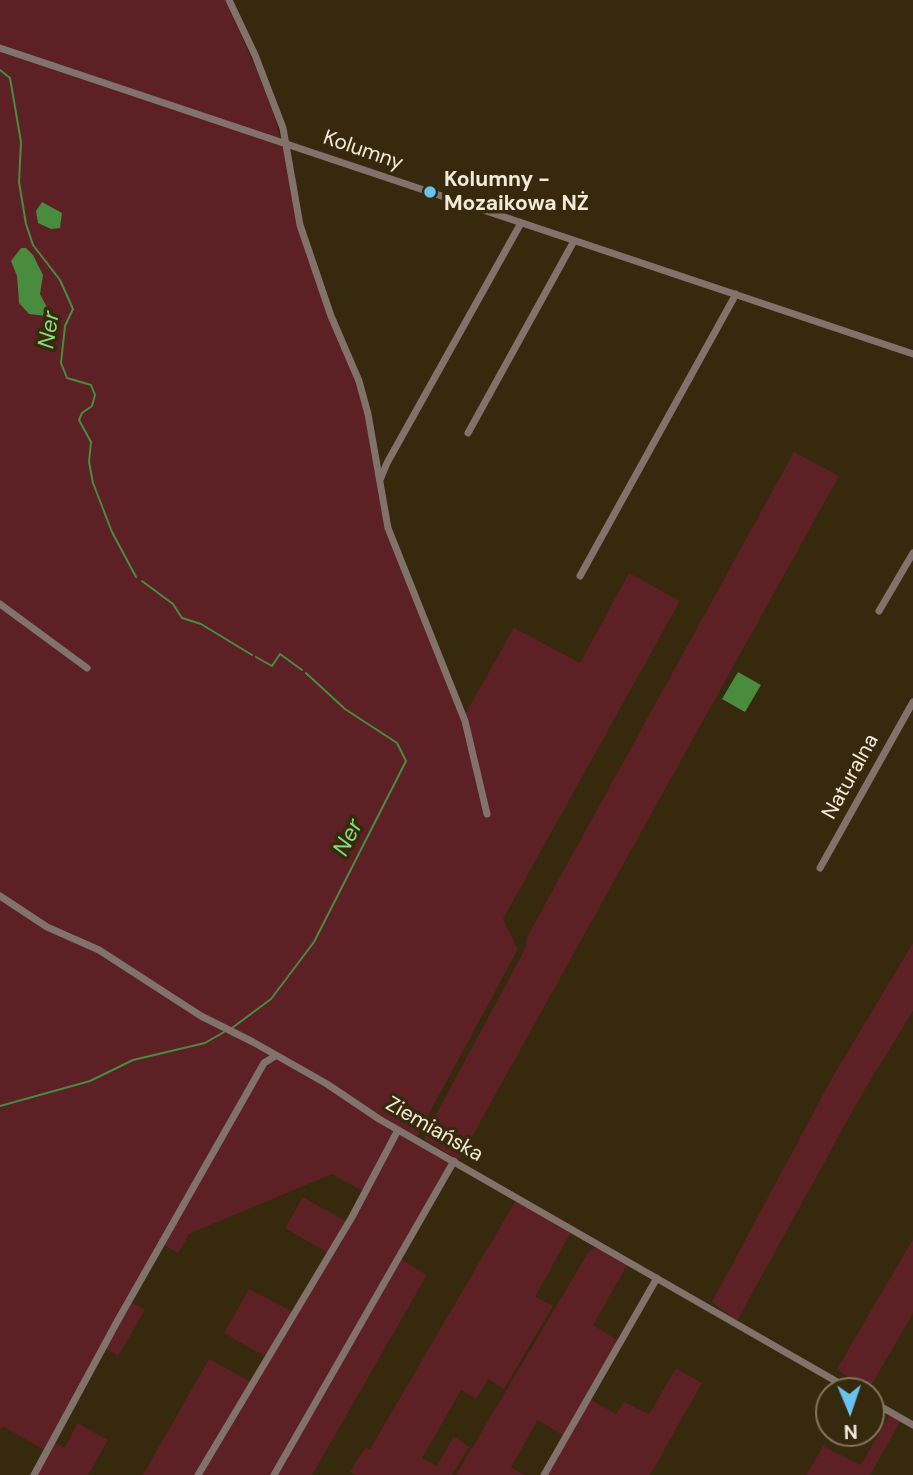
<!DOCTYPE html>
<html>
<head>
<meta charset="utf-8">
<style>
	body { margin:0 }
	#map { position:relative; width:913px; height:1475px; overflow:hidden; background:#37290d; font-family:"DM Sans",sans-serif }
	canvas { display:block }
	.north { position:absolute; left:815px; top:1377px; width:70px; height:70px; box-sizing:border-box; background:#37290d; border:2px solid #82765f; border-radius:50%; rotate:178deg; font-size:19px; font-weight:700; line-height:28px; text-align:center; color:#f3eada }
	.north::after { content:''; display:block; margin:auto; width:24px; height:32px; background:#69c3f1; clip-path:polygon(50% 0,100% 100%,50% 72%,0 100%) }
</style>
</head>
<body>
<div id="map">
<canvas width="913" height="1475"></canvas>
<div class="north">N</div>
</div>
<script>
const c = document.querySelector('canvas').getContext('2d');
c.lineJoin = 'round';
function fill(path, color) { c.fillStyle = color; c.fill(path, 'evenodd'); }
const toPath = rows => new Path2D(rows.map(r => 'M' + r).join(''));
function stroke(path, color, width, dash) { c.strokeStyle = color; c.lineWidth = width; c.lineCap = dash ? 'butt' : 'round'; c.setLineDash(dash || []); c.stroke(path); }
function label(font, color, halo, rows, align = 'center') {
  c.font = font + ' "DM Sans",sans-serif'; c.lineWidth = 7; c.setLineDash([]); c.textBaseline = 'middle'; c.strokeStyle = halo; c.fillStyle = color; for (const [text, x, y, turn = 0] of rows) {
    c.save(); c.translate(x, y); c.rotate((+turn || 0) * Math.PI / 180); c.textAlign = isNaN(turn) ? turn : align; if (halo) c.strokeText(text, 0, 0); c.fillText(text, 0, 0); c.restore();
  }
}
fill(toPath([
	[0,0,225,0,274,109,278,133,287,152,296,214,360,392,385,518,464,716,514,628,580,663,629,573,680,601,503,919,518,949,416,1138,455,1165,402,1260,427,1275,312,1475,200,1475,364,1192,332,1174,189,1234,178,1253,163,1245,44,1450,3,1426,0,1430],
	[794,452,839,476,459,1160,425,1140,425,1135,525,949,527,937],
	[913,943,913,1011,863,1092,737,1321,712,1302,832,1078],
	[303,1197,347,1222,328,1253,285,1228],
	[516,1200,571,1232,535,1297,553,1306,504,1389,488,1379,476,1399,461,1390,422,1458,437,1466,454,1436,469,1447,452,1475,356,1475,350,1472,365,1448,370,1449],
	[913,1239,913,1313,872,1384,866,1387,854,1382,837,1369],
	[597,1247,627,1265,593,1325,620,1342,564,1436,538,1420,511,1467,524,1475,456,1475,589,1251],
	[249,1289,293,1312,266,1357,224,1333],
	[131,1302,145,1310,118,1356,104,1348],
	[209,1359,251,1382,196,1475,143,1475],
	[676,1368,702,1383,650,1475,546,1475,590,1399,616,1414,624,1402,649,1414],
	[890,1414,901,1420,870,1475,806,1475,823,1446,861,1465],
	[78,1423,108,1440,88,1475,36,1475,52,1441,64,1448]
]), '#5d2024');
fill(toPath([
	[42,202,62,213,60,228,51,229,38,223,36,211],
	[21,248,26,248,33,255,43,275,40,294,49,311,46,316,29,314,19,303,17,276,11,261],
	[738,672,761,685,745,712,722,699]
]), '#498b3f');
stroke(toPath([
	[0,70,10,78,21,142,19,182,26,224,33,245,60,280,73,309,65,326,61,363,67,378,91,385,95,395,92,406,82,413,79,420,91,442,89,462,93,483,112,532,136,577],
	[142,581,173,604,182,618,201,624,252,655],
	[256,657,272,666,280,654,302,670],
	[232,1028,271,999,314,942,406,761,397,743,345,709,306,673],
	[0,1106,90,1081,133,1060,205,1043,224,1032]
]), '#498b3f', 2);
stroke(toPath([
	[229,0,255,55,283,128,300,225,331,316,359,381,368,414,388,528,465,721,487,814],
	[0,48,913,354],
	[468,433,574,241],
	[380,480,387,463,521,223],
	[580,576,736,294],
	[0,604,87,668],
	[879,611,913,553],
	[820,868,913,702],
	[0,896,47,927,99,950,201,1016,253,1042,327,1084,379,1119,853,1391],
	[871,1401,913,1425],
	[34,1475,118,1320,264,1063,275,1056],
	[198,1475,352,1217,398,1130],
	[274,1475,454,1161],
	[544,1475,657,1278]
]), '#81736b', 7);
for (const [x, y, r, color] of [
	[430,192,7,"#69c3f1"]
]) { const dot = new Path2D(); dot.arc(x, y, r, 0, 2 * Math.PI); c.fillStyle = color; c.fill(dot); stroke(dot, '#37290d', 2.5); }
label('21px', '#f3eada', '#37290d', [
	["Kolumny",363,151,19],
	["Naturalna",851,777,-61],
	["Ziemiańska",434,1130,30]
]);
label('bold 21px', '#f3eada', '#37290d', [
	["Kolumny -",444,180],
	["Mozaikowa NŻ",444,204]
], 'left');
label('italic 23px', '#85dc78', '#37290d', [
	["Ner",50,330,-81],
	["Ner",349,838,-63]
]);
</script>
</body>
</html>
